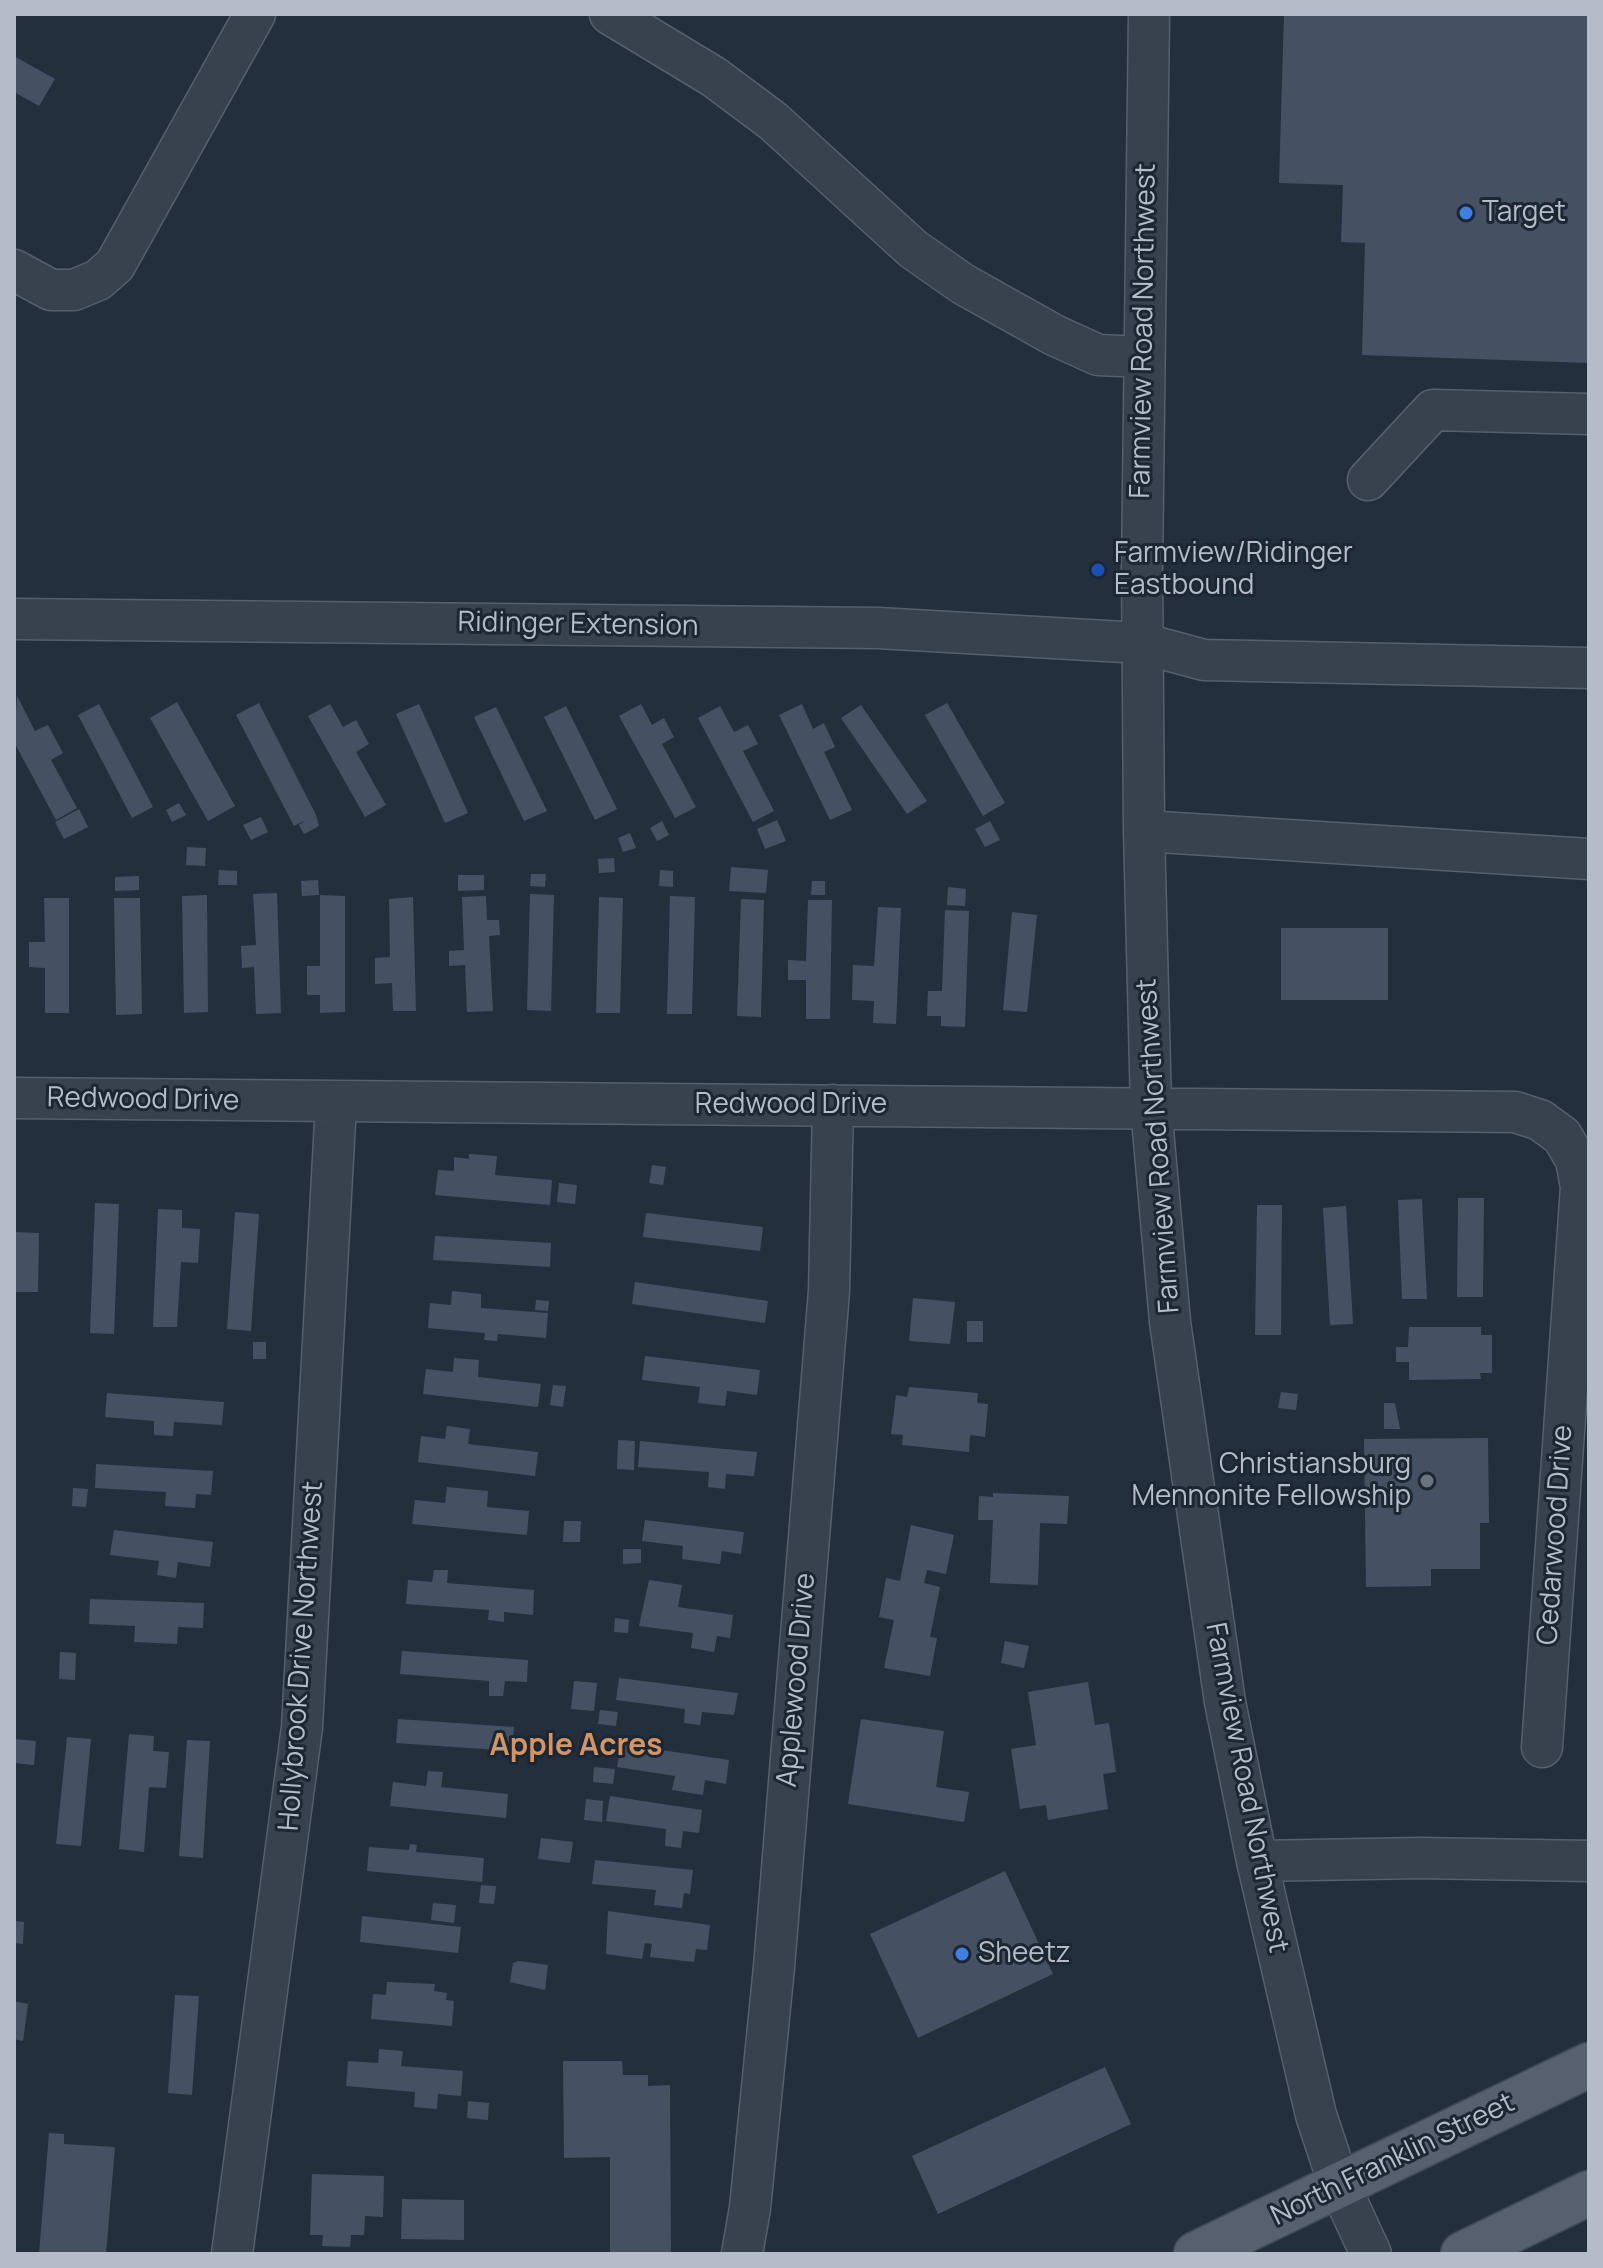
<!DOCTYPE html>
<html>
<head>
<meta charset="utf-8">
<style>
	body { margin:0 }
	#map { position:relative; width:1603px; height:2268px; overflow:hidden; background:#242f3e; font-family:Manrope,sans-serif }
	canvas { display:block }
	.frame { position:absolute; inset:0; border:16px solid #b4bcc9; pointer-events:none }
</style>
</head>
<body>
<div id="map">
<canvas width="1603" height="2268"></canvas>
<div class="frame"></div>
</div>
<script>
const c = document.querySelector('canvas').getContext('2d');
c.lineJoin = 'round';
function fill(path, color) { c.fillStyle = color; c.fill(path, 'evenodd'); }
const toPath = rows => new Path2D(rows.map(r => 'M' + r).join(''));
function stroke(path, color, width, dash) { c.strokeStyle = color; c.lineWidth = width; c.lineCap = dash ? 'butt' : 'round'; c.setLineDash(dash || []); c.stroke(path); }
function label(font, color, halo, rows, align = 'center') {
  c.font = font + ' Manrope,sans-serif'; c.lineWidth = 6; c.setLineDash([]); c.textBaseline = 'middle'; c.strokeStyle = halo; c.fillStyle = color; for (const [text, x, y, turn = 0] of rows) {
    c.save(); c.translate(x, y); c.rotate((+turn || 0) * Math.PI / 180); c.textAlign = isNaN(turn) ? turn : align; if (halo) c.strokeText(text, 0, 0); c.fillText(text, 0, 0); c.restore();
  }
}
fill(toPath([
	[1284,14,1589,14,1589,363,1362,355,1365,243,1341,242,1343,185,1279,183],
	[14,56,55,79,39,106,14,92],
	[17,696,35,731,48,725,63,753,51,760,77,808,56,820,14,742],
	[177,702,235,806,208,821,150,718],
	[259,703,316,815,319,826,304,834,299,825,306,820,294,826,236,715],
	[947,703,1005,803,983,816,925,715],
	[99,704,153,807,132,818,78,715],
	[330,704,343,727,356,720,369,744,356,752,386,805,365,817,308,716],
	[419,704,468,813,445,823,396,714],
	[641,704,652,725,664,718,674,737,662,744,696,807,675,818,619,716],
	[802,704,813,729,824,723,835,747,824,752,852,810,830,820,779,715],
	[861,705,927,801,907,814,841,718],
	[566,706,617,809,595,820,544,717],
	[720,706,734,732,748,725,758,744,743,751,774,811,753,822,698,718],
	[496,707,547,811,524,821,474,717],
	[179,803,186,815,172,822,166,810],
	[79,809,88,827,64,839,55,822],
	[261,817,268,832,251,840,243,825],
	[777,820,786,841,765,849,757,829],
	[662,821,669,835,657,841,650,828],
	[990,821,1000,840,985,847,975,829],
	[630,833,636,848,623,852,618,838],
	[187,847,206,848,205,866,186,865],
	[614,858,615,872,599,873,598,859],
	[731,867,768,870,766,893,729,891],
	[219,870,237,871,237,885,218,885],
	[660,870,673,871,673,887,659,886],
	[531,874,546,874,545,887,530,886],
	[458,875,484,875,484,890,458,891],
	[139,876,139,890,115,891,115,877],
	[318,880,319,895,302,896,301,881],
	[812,881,825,881,825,895,811,895],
	[948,887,966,889,965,906,947,905],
	[277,893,281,1013,256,1014,254,967,242,968,241,946,256,945,253,894],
	[530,894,554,895,551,1011,527,1010],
	[207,895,208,1012,184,1013,182,896],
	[320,895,345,896,345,1012,320,1013,320,995,307,995,307,966,320,966],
	[486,896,487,920,499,920,500,935,489,936,493,1011,467,1012,465,965,449,966,449,951,464,950,462,897],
	[670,896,695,897,692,1014,667,1014],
	[413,897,416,1011,393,1011,392,983,375,984,375,958,390,957,389,899],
	[599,897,623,898,620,1013,596,1013],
	[44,898,69,898,69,1013,45,1013,45,968,29,967,29,942,45,942],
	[114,898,140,898,142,1014,116,1015],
	[741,899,764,900,761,1017,737,1016],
	[808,900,832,900,830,1019,806,1019,806,980,788,980,788,960,806,961],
	[878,907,901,908,896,1024,873,1023,874,1001,852,1000,853,965,874,966],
	[945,910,969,911,965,1027,941,1026,941,1016,927,1016,928,991,942,991],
	[1012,912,1037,915,1027,1012,1003,1010],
	[1281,928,1388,928,1388,1000,1281,1000],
	[469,1154,497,1156,495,1175,552,1180,550,1205,435,1195,438,1170,454,1171,454,1157,469,1159],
	[652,1165,666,1167,663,1185,649,1183],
	[559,1183,577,1185,575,1204,557,1202],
	[1458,1198,1484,1198,1483,1297,1457,1297],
	[1422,1199,1427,1299,1402,1299,1398,1200],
	[95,1203,119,1204,114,1334,90,1333],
	[1257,1205,1282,1205,1281,1335,1255,1335],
	[1346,1206,1353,1324,1330,1325,1323,1208],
	[158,1209,182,1210,182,1228,200,1229,198,1263,181,1262,177,1327,153,1327],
	[235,1212,259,1214,251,1331,227,1329],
	[646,1213,763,1227,760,1251,643,1237],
	[14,1232,39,1233,38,1292,14,1292],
	[435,1236,551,1243,550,1267,433,1260],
	[635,1282,768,1301,765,1323,632,1304],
	[452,1291,481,1294,481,1308,548,1313,546,1338,498,1334,497,1341,484,1340,485,1333,428,1328,430,1303,451,1305],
	[913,1298,955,1302,950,1344,909,1341],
	[536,1300,549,1301,548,1311,535,1310],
	[967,1321,983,1321,983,1342,967,1342],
	[1409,1327,1481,1327,1481,1335,1492,1335,1492,1373,1480,1373,1481,1379,1409,1380,1409,1362,1396,1362,1396,1347,1408,1347],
	[253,1342,266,1342,266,1359,253,1359],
	[645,1356,760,1370,757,1395,727,1391,725,1406,698,1403,700,1387,642,1380],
	[454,1358,479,1360,478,1377,541,1384,538,1407,423,1394,426,1369,453,1372],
	[553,1385,566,1386,563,1407,550,1405],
	[909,1387,978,1393,977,1403,988,1404,985,1437,970,1435,969,1452,902,1445,903,1435,891,1434,896,1395,907,1397],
	[1281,1392,1298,1394,1296,1410,1278,1408],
	[107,1393,224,1402,222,1425,174,1422,173,1436,154,1435,154,1421,105,1417],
	[1384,1403,1395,1403,1400,1429,1384,1429],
	[447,1426,470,1429,468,1444,538,1452,535,1476,418,1462,421,1436,445,1439],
	[1488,1438,1489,1523,1480,1523,1480,1569,1431,1569,1431,1586,1366,1587,1364,1439],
	[618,1440,635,1441,634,1470,617,1469],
	[640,1441,757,1452,754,1476,726,1474,725,1489,708,1487,709,1472,638,1467],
	[96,1464,213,1471,211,1495,196,1494,195,1508,165,1506,166,1492,95,1488],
	[447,1487,488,1491,487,1507,529,1511,527,1535,412,1524,415,1500,445,1503],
	[73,1488,88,1489,86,1507,72,1506],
	[993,1493,1069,1496,1067,1524,1040,1523,1038,1585,990,1583,993,1520,978,1520,979,1496,993,1497],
	[645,1520,744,1532,741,1554,722,1551,720,1564,682,1559,683,1546,642,1541],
	[564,1521,581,1521,580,1542,563,1542],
	[911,1525,954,1535,946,1574,927,1570,924,1583,940,1587,930,1637,937,1638,930,1676,884,1668,894,1620,879,1617,886,1578,900,1581],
	[114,1530,213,1542,210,1567,178,1562,176,1578,157,1575,159,1561,110,1555],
	[623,1549,641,1549,641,1563,623,1564],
	[434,1570,448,1570,447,1583,534,1590,533,1615,504,1612,504,1622,488,1620,489,1610,406,1604,408,1580,432,1582],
	[649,1580,682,1585,678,1607,733,1615,730,1638,717,1636,714,1652,691,1648,693,1633,639,1626],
	[90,1599,204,1603,203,1628,178,1627,177,1644,134,1642,135,1626,89,1624],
	[615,1618,629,1620,628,1633,614,1632],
	[1005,1641,1029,1646,1024,1668,1001,1663],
	[402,1651,528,1660,527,1682,505,1681,503,1696,489,1696,489,1681,400,1674],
	[60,1652,76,1653,75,1680,59,1679],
	[619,1678,738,1693,734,1715,702,1712,700,1725,684,1723,685,1709,616,1700],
	[574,1681,597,1683,594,1711,571,1709],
	[1088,1682,1095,1725,1109,1723,1116,1772,1103,1774,1108,1809,1048,1820,1046,1805,1020,1809,1011,1749,1036,1745,1028,1692],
	[600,1710,618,1712,616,1726,598,1724],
	[398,1719,514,1727,512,1751,396,1743],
	[861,1719,944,1731,936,1787,969,1792,964,1822,848,1804],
	[129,1734,154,1736,153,1751,169,1752,166,1788,149,1787,144,1852,119,1849],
	[67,1737,91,1739,81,1846,56,1844],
	[14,1739,36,1741,34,1765,14,1763],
	[187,1740,210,1741,203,1858,179,1856],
	[621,1744,729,1760,726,1784,705,1780,703,1795,672,1790,675,1776,617,1767],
	[594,1767,615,1769,613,1784,593,1782],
	[428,1771,443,1772,441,1787,508,1794,506,1818,390,1806,393,1782,426,1786],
	[610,1796,702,1810,699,1833,683,1831,681,1848,665,1846,666,1829,606,1821],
	[586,1799,603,1801,602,1822,584,1820],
	[541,1838,573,1842,570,1863,538,1859],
	[410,1844,417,1845,416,1852,484,1858,482,1882,367,1871,369,1847,409,1850],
	[595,1860,693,1870,690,1894,684,1893,682,1908,654,1905,656,1890,592,1884],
	[1005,1871,1053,1974,918,2038,870,1934],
	[481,1885,496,1886,494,1904,479,1903],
	[433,1903,456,1905,454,1923,431,1920],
	[608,1911,710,1925,707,1950,696,1949,694,1962,650,1957,652,1944,645,1943,642,1959,606,1954],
	[362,1916,461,1927,458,1953,360,1942],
	[14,1921,24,1922,23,1944,14,1943],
	[519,1961,548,1965,545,1990,510,1982,513,1963],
	[387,1982,435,1984,434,1991,447,1993,446,2000,454,2001,452,2026,371,2019,373,1994,386,1995],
	[175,1995,199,1996,192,2095,168,2093],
	[14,2001,28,2004,23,2041,14,2039],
	[379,2049,403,2051,401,2066,463,2071,461,2096,438,2094,437,2109,414,2107,415,2092,346,2086,348,2061,378,2063],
	[563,2061,622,2061,623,2075,648,2075,648,2086,670,2085,671,2254,610,2254,610,2157,564,2158],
	[1105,2067,1131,2124,938,2214,912,2156],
	[468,2101,489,2103,488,2120,467,2118],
	[49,2133,64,2134,64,2144,115,2147,106,2254,39,2254],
	[312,2174,384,2176,383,2217,365,2216,364,2235,351,2235,350,2247,322,2246,323,2235,310,2235],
	[402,2199,464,2200,464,2240,401,2239]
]), '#455162');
const minor = toPath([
	[610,14,714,77,773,121,913,249,963,284,1054,335,1098,355,1143,357],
	[1149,14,1142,567,1144,831,1151,1107,1170,1322,1225,1702,1257,1861,1316,2115,1340,2187,1371,2254],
	[14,270,51,290,74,290,98,280,115,265,255,14],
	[1368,480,1433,410,1589,414],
	[14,619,878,628,1141,643,1204,660,1589,668],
	[1144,831,1589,859],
	[14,1098,1515,1112,1540,1120,1562,1136,1576,1160,1581,1187,1542,1747],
	[1257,1861,1420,1858,1589,1861],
	[232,2254,302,1727,336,1103],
	[742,2254,750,2208,774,1967,829,1291,833,1105]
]);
const major = toPath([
	[1196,2254,1589,2065],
	[1463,2254,1589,2193]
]);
stroke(minor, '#565f6c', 43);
stroke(major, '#414a57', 47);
stroke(minor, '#38414e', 40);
stroke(major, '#56606e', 44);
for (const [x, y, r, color] of [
	[1466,213,8,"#3f7fe0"],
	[1098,570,8,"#1a4fb4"],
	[1427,1481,8,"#6b7280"],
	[962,1954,8,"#3f7fe0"]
]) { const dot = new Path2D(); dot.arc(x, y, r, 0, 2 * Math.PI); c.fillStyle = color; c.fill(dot); stroke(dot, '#1d2633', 3); }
label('28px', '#b4bcc9', '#1d2633', [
	["Target",1482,213],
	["Farmview/Ridinger",1114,554],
	["Eastbound",1114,586],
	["Christiansburg",1411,1465,"right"],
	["Mennonite Fellowship",1411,1497,"right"],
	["Sheetz",978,1954]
], 'left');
label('28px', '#b4bcc9', '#1d2633', [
	["Farmview Road Northwest",1144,331,-89],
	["Ridinger Extension",578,625,1],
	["Redwood Drive",143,1100,1],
	["Redwood Drive",791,1105],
	["Farmview Road Northwest",1159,1146,-94],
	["Cedarwood Drive",1556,1535,-86],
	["Hollybrook Drive Northwest",302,1656,-86],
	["Applewood Drive",797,1680,-85],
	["Farmview Road Northwest",1246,1788,79],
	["North Franklin Street",1393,2160,-26]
]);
label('bold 30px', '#d59563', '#1d2633', [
	["Apple Acres",576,1747]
]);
</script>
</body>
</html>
